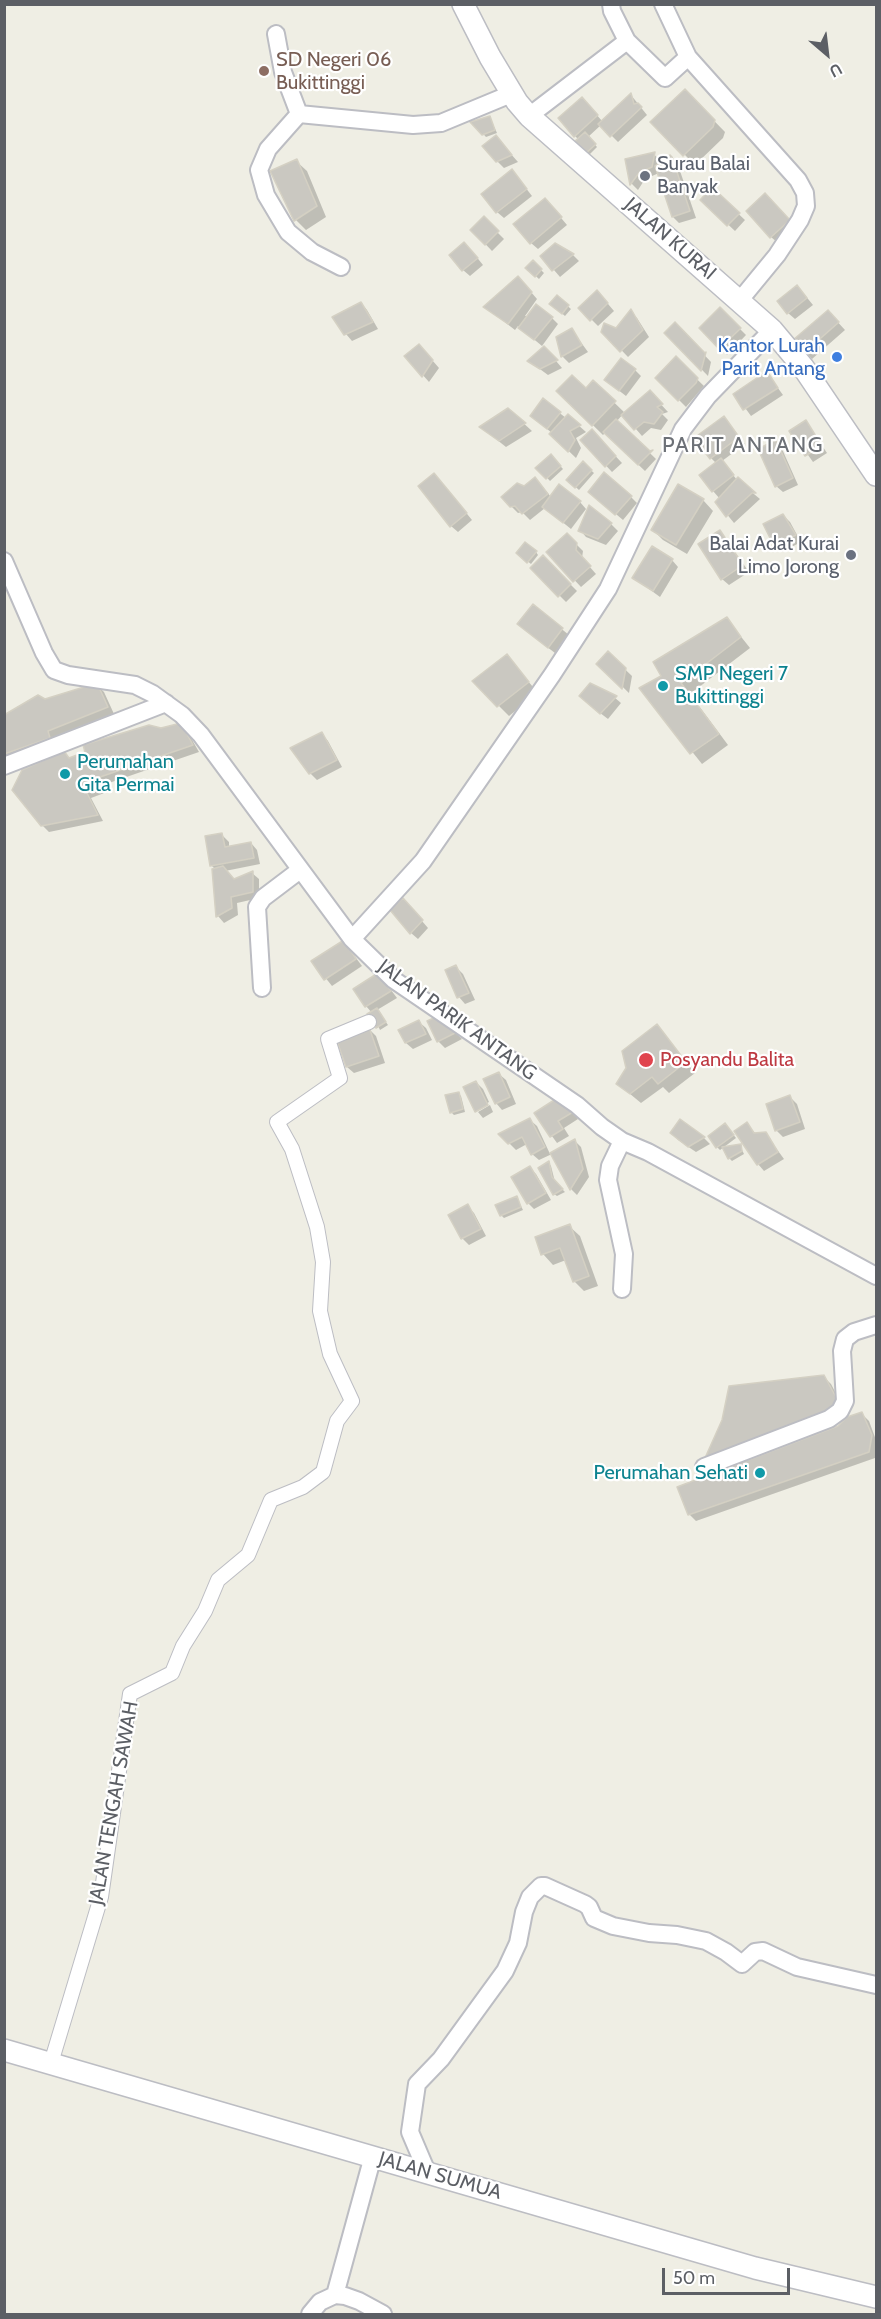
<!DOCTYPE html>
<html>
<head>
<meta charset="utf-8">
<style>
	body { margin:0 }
	#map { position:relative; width:881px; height:2319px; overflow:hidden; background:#efeee4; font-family:Cabin,sans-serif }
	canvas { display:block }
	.frame { position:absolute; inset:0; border:6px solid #5c5f65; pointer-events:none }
	.north { position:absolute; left:797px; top:24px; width:60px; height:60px; -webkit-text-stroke:4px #fff; paint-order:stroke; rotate:152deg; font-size:16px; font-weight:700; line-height:24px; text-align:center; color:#5c5f65 }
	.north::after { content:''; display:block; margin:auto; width:21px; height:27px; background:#5c5f65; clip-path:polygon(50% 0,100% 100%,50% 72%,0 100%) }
	.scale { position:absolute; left:662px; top:2268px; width:128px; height:27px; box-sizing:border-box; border:3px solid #5c5f65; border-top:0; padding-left:8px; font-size:18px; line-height:21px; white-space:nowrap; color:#5c5f65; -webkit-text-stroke:4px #fff; paint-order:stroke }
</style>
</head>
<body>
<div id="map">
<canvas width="881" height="2319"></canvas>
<div class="frame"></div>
<div class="north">U</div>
<div class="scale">50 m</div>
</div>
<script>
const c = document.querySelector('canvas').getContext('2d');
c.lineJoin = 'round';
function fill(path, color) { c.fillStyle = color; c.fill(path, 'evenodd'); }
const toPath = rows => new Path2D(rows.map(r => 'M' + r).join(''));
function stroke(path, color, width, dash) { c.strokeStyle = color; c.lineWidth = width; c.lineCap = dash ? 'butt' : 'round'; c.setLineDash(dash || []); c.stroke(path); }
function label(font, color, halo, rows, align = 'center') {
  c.font = font + ' Cabin,sans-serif'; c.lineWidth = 4.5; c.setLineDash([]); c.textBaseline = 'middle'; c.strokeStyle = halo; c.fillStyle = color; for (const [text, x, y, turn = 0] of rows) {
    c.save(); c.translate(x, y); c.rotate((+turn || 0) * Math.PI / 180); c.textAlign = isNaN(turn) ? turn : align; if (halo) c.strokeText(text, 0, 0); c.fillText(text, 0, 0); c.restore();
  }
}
fill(toPath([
	[685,91,725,132,723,138,695,165,652,122],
	[631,95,647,115,618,142,601,125,588,137,597,147,589,155,576,142,579,140,575,136,589,106,602,121],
	[490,118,497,133,486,137,473,123],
	[502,144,518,162,504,168,497,161],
	[654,154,660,161,660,164,670,157,678,165,696,218,679,223,673,217,659,173,645,179,638,190,632,184,626,161],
	[296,161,307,171,326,217,306,230,296,220],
	[518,178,532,196,504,218,497,212],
	[712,189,745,220,735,231,702,200],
	[771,202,795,227,778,243,771,237],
	[551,206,567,225,538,249,531,243],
	[484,219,504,239,492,251,472,230],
	[555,245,573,255,579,261,560,277,542,256],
	[471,250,483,265,470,276,463,270],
	[533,262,544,273,539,279,527,268],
	[525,285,537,299,525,316,552,318,558,324,542,346,518,326,515,330,485,307],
	[804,294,813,305,795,319,788,313],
	[557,297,571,309,565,316,551,304],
	[603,298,614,311,598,326,580,308],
	[361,303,367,310,378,329,352,341,346,334],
	[720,309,746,335,727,355,701,328],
	[631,312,637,318,649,337,628,357,603,331,617,330],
	[834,318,845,330,812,359,795,341],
	[675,324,711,362,708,376,666,333],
	[572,330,588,352,569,363,563,357,558,338],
	[426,353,439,368,429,382,406,356],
	[551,355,562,368,548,375,529,361],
	[676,359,704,386,686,407,657,378],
	[635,370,641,376,626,396,613,386],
	[767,373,783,395,751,416,735,394],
	[593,382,625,413,656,399,668,412,662,414,668,420,661,430,651,428,642,436,623,414,617,421,656,459,645,471,605,433,603,435,558,391,586,390],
	[543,400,566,418,568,416,586,432,576,438,581,448,576,458,551,434,552,433,531,416],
	[508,409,532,431,506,447,482,428],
	[806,422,827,453,813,462,791,431],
	[730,425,745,444,722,461,737,480,760,499,734,523,717,502,720,499,713,491,716,463,711,458],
	[592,431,622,463,612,472,582,440],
	[775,442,782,449,798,485,783,492,776,486],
	[551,456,563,469,550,481,538,468],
	[583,463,594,473,579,490,568,480],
	[441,482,472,520,458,532,451,526],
	[542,486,551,497,580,502,586,509,571,529,545,508,530,520,522,512,518,513,503,498,524,488],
	[631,497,637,503,623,520,597,498],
	[703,500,713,511,687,554,663,540,653,530],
	[783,515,790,522,801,542,782,552,775,545],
	[611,524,618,531,606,545,586,537,580,530],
	[720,531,749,572,729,585,722,579],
	[567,535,583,551,582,558,596,574,581,587,548,552],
	[536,552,538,555,531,564,521,556],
	[543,557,577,591,566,602,532,568],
	[672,560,678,567,660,597,634,578],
	[533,606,569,635,555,653,526,631],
	[727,619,750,648,690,694,728,745,702,764,641,688,663,676],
	[608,653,632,676,629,693,598,663],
	[507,656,538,693,509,716,474,681],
	[97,685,104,692,114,714,54,738,4,763,4,717,45,701],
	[614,697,621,703,608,719,587,703],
	[180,724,187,731,199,752,106,784,107,792,91,798,103,821,49,832,42,825,69,759],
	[322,734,328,741,342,767,317,780,310,773],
	[222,835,229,842,229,847,251,843,257,850,260,864,225,871,234,881,252,873,259,879,259,898,237,903,238,915,224,923,218,916,214,870,216,870,211,865],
	[410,907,428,928,418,939,411,933],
	[344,942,362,966,332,986,313,962],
	[456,967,463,974,475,1000,465,1004,459,997],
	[385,982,397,998,377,1010,388,1025,380,1030,372,1013,366,1006],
	[438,1017,456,1033,462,1039,445,1048,438,1041],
	[419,1022,426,1028,432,1040,413,1049,406,1043,400,1031],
	[657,1026,695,1073,669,1093,663,1087,641,1103,618,1084],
	[369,1029,376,1036,385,1063,354,1073,347,1067,338,1039],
	[499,1074,506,1080,516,1104,502,1110,496,1103],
	[476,1082,483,1089,489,1102,477,1109,477,1111,465,1087],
	[458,1093,461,1096,465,1112,454,1115,451,1112],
	[790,1097,797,1104,805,1129,783,1137,776,1130],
	[569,1104,578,1119,564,1128,569,1136,557,1143,536,1114],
	[490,1105,493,1112,483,1118,478,1112],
	[530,1120,537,1126,550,1154,575,1141,581,1147,589,1177,577,1195,571,1189,552,1154,539,1160,532,1154,527,1144,516,1150,500,1134],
	[681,1121,704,1138,710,1144,696,1152,678,1140,672,1133],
	[747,1124,756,1134,765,1133,784,1159,764,1171,758,1164],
	[728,1128,736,1138,720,1150,717,1147],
	[740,1146,744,1154,732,1161,729,1158],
	[549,1163,551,1166,555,1182,565,1192,557,1196,554,1194],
	[530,1168,536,1174,551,1200,534,1209,528,1203],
	[517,1198,523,1210,504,1218,501,1215],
	[467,1206,474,1213,486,1236,469,1245,462,1238],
	[569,1226,580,1236,598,1286,584,1291,574,1281,566,1260,553,1265,543,1254,537,1238],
	[824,1377,831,1384,843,1407,840,1415],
	[862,1414,869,1421,876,1440,875,1458,696,1521,689,1514]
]), '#0003');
const building = toPath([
	[685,89,715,120,713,127,683,156,650,122,685,89],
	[631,93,634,104,638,103,642,107,610,137,598,124,631,93],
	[582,97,598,115,574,137,558,118,582,97],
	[490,116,495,130,482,135,470,122,490,116],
	[585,132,596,144,585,154,574,142,585,132],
	[496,135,512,155,496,162,482,146,496,135],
	[655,152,652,167,639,173,630,185,625,159,655,152],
	[670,155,672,157,690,211,672,217,655,166,670,155],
	[297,159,317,206,294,221,270,171,297,159],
	[512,169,527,189,496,213,481,194,512,169],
	[712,187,740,213,727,226,700,200,712,187],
	[765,193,790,220,770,238,746,211,765,193],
	[545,198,562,217,530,244,513,224,545,198],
	[484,216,499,231,485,245,470,230,484,216],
	[464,242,478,258,462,271,449,255,464,242],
	[555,243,574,254,552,271,540,256,555,243],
	[533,260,542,269,535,277,525,268,533,260],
	[518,276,532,292,508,324,483,307,518,276],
	[797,285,807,298,787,314,777,301,797,285],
	[597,290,608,303,590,321,578,308,597,290],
	[557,295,569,305,562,314,549,304,557,295],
	[361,302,373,322,344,335,332,317,361,302],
	[536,304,553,317,534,340,518,328,536,304],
	[720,307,741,328,719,349,699,328,720,307],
	[631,309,643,330,620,352,601,332,604,323,616,328,631,309],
	[828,310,839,322,804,353,793,340,828,310],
	[675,322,705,353,706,352,701,371,664,333,675,322],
	[572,328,582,345,561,357,556,337,572,328],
	[419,344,433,360,422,377,404,356,419,344],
	[544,346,558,360,540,369,527,361,544,346],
	[676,356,698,378,696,383,678,401,655,378,676,356],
	[621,358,636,369,619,391,604,380,621,358],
	[767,371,778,388,743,410,733,394,767,371],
	[572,375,586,388,593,380,616,401,592,426,556,391,572,375],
	[650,390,663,404,657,407,663,412,654,424,644,422,634,430,621,415,650,390],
	[543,398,561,412,547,429,530,416,543,398],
	[508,408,526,423,499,441,479,427,508,408],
	[568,414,581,425,570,431,575,440,568,452,549,434,568,414],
	[724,416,739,437,710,459,694,438,724,416],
	[616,419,650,451,653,450,638,465,603,432,616,419],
	[806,420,822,446,805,456,789,431,806,420],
	[592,429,616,456,605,467,580,440,592,429],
	[776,440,793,478,775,487,758,449,776,440],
	[551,454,561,466,546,479,535,468,551,454],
	[721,458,734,475,712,492,699,475,721,458],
	[583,461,592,470,575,488,566,480,583,461],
	[604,472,632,496,615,515,588,492,604,472],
	[434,473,467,513,450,527,418,486,434,473],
	[535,477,548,494,522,514,515,506,510,507,501,497,517,483,524,486,535,477],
	[738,477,756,493,752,493,726,517,715,502,738,477],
	[559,484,581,501,563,523,542,507,559,484],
	[678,484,704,499,676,545,651,530,678,484],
	[589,505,612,523,598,539,578,531,589,505],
	[783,514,796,535,774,546,763,524,783,514],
	[720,530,743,565,721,580,698,544,720,530],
	[567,533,577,543,576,550,591,566,573,582,546,552,567,533],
	[525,542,537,551,527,563,516,553,525,542],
	[652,546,673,559,653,591,632,578,652,546],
	[543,555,571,584,558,597,530,568,543,555],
	[533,604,563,628,548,648,517,624,533,604],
	[727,617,741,637,681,683,719,734,690,754,639,688,661,676,653,662,727,617],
	[608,651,626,668,622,689,596,664,608,651],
	[507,654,529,682,497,707,472,681,507,654],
	[97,683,108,707,48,731,50,738,4,754,4,715,38,695,45,699,97,683],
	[590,683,617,696,600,714,579,696,590,683],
	[181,723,193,745,100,777,101,785,86,791,98,815,41,826,12,790,22,770,64,751,69,758,85,752,83,745,149,725,161,728,181,723],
	[322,732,337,760,309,774,290,748,322,732],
	[222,833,225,847,251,842,254,858,210,866,205,836,222,833],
	[223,866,234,879,253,871,253,892,231,897,232,908,216,917,212,869,223,866],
	[403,898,423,920,410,934,390,910,403,898],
	[344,940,356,959,324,980,311,961,344,940],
	[456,965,469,993,457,998,445,970,456,965],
	[378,973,391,991,365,1007,353,989,378,973],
	[377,1008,386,1022,376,1028,367,1014,377,1008],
	[438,1016,457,1032,437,1042,427,1021,438,1016],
	[419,1020,426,1034,405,1043,398,1030,419,1020],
	[657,1024,686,1062,658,1084,652,1077,630,1094,616,1084,626,1068,622,1051,657,1024],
	[369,1027,379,1056,346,1067,336,1038,369,1027],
	[499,1072,510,1097,495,1104,483,1079,499,1072],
	[476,1081,488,1105,475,1112,463,1087,476,1081],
	[459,1092,463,1109,450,1113,445,1095,459,1092],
	[562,1095,573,1112,558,1121,563,1129,550,1137,534,1113,562,1095],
	[790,1095,800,1122,775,1131,766,1104,790,1095],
	[530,1118,545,1147,531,1155,522,1137,508,1144,498,1134,530,1118],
	[680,1119,705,1137,688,1147,670,1133,680,1119],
	[747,1122,754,1133,766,1132,778,1152,757,1165,734,1131,747,1122],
	[725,1123,734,1135,716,1148,708,1136,725,1123],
	[575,1139,583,1169,570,1190,550,1153,575,1139],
	[741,1144,742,1151,728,1159,722,1147,741,1144],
	[549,1161,552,1177,563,1189,553,1195,538,1168,549,1161],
	[530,1166,546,1193,527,1204,511,1177,530,1166],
	[517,1196,521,1207,500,1216,495,1205,517,1196],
	[468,1204,481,1229,461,1239,448,1215,468,1204],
	[570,1224,589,1276,573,1282,560,1248,541,1255,535,1237,570,1224],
	[824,1375,837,1399,833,1409,705,1458,722,1420,729,1386,824,1375],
	[862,1412,872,1435,869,1452,688,1515,677,1487,838,1426,847,1417,862,1412]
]);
fill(building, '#cac8c1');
stroke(building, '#d4d0c3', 1.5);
const pedestrian = toPath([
	[51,2063,101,1897,130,1694,172,1673,183,1646,205,1611,218,1580,248,1555,271,1500,303,1487,323,1472,337,1421,352,1401,330,1354,320,1311,323,1262,317,1227,292,1149,277,1122,340,1078,328,1039,369,1022]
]);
const minor = toPath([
	[611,4,612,11,627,41,665,78,688,57],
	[663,4,688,57,798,180,805,193,806,206,800,220,777,255,740,300],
	[276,34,283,72,299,114,268,149,259,170,266,195,288,232,312,252,341,267],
	[299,114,413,125,441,123,511,94],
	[529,116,627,41],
	[4,561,44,653,54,670,68,675,135,685,153,694,182,715,201,735,352,939,394,980,577,1105,602,1127,622,1141,648,1152,876,1276],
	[4,766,166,703],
	[352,939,423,861,552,675,608,589,683,429,708,396,772,330],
	[262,988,257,907,263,898,300,870],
	[622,1289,624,1254,608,1180,610,1166,622,1141],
	[704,1467,829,1419,840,1411,845,1401,842,1351,845,1339,854,1332,876,1325],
	[427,2172,410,2132,417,2084,441,2059,505,1971,518,1943,524,1912,530,1897,541,1886,545,1886,585,1904,589,1907,594,1918,613,1926,649,1933,677,1935,706,1941,726,1952,742,1964,755,1952,763,1951,797,1967,876,1985],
	[335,2295,373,2156],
	[310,2314,320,2302,335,2295,345,2296,359,2301,383,2314]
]);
const tertiary = toPath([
	[463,4,490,57,517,102,529,116,772,330,803,367,876,475],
	[4,2050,755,2268,876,2297]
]);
stroke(pedestrian, '#bcbdc3', 16);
stroke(minor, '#bcbdc3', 20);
stroke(tertiary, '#bcbdc3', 24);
stroke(pedestrian, '#fff', 14);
stroke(minor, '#fff', 16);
stroke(tertiary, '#fff', 21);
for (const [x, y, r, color] of [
	[264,71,6,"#8d6e63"],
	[645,176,6,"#6b7280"],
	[837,357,6,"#3f7fe0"],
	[851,555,6,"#6b7280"],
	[663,686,6,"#0f9aa8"],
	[65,774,6,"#0f9aa8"],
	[646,1060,8,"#e0444e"],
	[760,1473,6,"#0f9aa8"]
]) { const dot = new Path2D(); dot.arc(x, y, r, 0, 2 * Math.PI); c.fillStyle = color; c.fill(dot); stroke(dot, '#fff', 2); }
label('20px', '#785e54', '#fff', [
	["SD Negeri 06",276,60],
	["Bukittinggi",276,83]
], 'left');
label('20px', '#5b616d', '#fff', [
	["Surau Balai",657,164],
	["Banyak",657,187],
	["Balai Adat Kurai",839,544,"right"],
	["Limo Jorong",839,567,"right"]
], 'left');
label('20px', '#5c5f65', '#fff', [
	["JALAN KURAI",670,239,41],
	["JALAN PARIK ANTANG",457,1020,36],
	["JALAN TENGAH SAWAH",114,1803,-80],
	["JALAN SUMUA",440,2176,16]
]);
label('20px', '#366cbe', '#fff', [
	["Kantor Lurah",825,346],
	["Parit Antang",825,369]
], 'right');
label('20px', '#0d838f', '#fff', [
	["SMP Negeri 7",675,674],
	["Bukittinggi",675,697],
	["Perumahan",77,762],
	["Gita Permai",77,785],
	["Perumahan Sehati",748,1473,"right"]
], 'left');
label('20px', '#be3a42', '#fff', [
	["Posyandu Balita",660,1060]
], 'left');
c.letterSpacing = '1.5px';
label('22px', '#6d7177', '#fff', [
	["PARIT ANTANG",743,446]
]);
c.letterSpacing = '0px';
</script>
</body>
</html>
